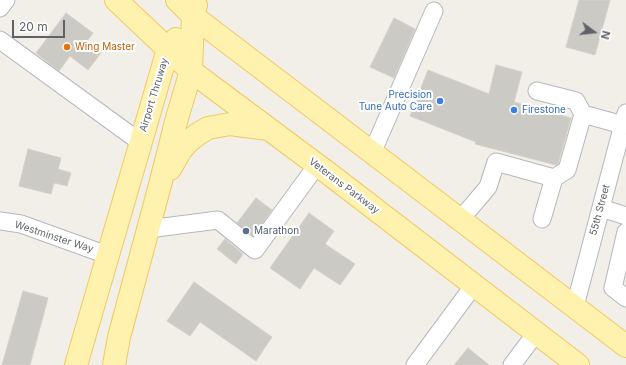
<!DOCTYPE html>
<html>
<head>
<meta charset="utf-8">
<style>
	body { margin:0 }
	#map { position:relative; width:626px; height:365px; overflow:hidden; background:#f1efe8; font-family:Inter,sans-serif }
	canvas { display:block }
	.north { position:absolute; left:574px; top:12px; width:40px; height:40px; -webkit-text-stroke:3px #fff; paint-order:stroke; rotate:105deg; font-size:11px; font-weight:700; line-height:16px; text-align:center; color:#5f6368 }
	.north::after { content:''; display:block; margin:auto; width:14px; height:18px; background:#5f6368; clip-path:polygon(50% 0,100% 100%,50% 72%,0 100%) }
	.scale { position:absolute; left:12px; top:20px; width:53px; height:18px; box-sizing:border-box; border:2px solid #5f6368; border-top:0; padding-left:5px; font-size:12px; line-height:14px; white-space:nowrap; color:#5f6368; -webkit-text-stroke:3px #fff; paint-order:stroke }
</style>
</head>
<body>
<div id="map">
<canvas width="626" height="365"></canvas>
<div class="north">N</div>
<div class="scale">20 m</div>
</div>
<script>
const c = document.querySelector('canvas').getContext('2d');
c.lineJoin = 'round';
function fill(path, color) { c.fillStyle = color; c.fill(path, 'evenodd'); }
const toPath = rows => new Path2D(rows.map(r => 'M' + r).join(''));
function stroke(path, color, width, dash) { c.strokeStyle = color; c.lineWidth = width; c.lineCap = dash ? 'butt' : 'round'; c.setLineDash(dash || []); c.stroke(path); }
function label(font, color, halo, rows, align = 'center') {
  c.font = font + ' Inter,sans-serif'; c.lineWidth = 4; c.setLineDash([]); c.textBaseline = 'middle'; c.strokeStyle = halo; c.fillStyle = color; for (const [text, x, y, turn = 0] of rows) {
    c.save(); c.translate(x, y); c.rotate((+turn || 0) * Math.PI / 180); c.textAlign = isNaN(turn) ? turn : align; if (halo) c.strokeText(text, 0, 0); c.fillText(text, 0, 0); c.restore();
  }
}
const building = toPath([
	[579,0,610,0,595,55,566,47,579,0],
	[66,13,93,33,87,41,101,53,88,70,70,56,59,71,36,53,66,13],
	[394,18,415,29,394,78,370,67,394,18],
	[496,65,522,72,514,102,571,118,558,164,556,165,475,144,476,142,410,116,428,70,489,94,496,65],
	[28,149,61,158,58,169,71,173,67,186,54,183,51,194,19,186,28,149],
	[256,198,272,210,253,236,237,223,256,198],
	[309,213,334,231,325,244,355,264,340,285,314,268,300,289,270,268,309,213],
	[225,239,243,254,236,264,217,249,225,239],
	[194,282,272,337,256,361,200,322,190,336,167,321,194,282],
	[23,291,48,298,30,365,2,365,23,291],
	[468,348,489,365,454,365,468,348]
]);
fill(building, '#cccac5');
stroke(building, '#d6d1c6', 1);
const minor = toPath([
	[0,8,6,0],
	[0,40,140,142],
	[537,91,576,101,583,114,567,170,554,178,542,219],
	[583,114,623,125],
	[372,153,434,11],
	[601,208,626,216],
	[460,220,488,187,496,162,554,178],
	[0,221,21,224,107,255],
	[148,229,218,220,255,250,317,165],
	[626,232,613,288,626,298],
	[575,306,626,113],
	[415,365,474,285],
	[512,365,536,333]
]);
const major = toPath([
	[116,0,191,71,328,173,578,365],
	[177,0,193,16,626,346],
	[170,169,181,150,189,141,198,134,208,128,230,124,268,129],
	[76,365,168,49,176,39],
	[114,365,119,337,160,185,177,118,191,71,193,16,196,5]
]);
stroke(minor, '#b5b8bc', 19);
stroke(major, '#f2c960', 24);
stroke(minor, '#fff', 17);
stroke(major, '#fff2af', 22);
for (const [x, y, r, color] of [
	[67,47,4,"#e8710a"],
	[440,101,4,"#3f7fe0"],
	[514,110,4,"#3f7fe0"],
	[246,231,4,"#5c6f8a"]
]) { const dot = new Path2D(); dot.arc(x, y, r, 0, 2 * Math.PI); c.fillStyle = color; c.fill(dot); stroke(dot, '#fff', 1.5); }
label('10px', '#c56008', '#fff', [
	["Wing Master",75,47]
], 'left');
label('10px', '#5f6368', '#fff', [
	["Airport Thruway",154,95,-73],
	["Veterans Parkway",344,186,37],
	["55th Street",600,210,-75],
	["Westminster Way",54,237,18]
]);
label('10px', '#366cbe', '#fff', [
	["Precision",432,95],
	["Tune Auto Care",432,107],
	["Firestone",522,110,"left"]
], 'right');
label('10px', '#4e5e75', '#fff', [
	["Marathon",254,231]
], 'left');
</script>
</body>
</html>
